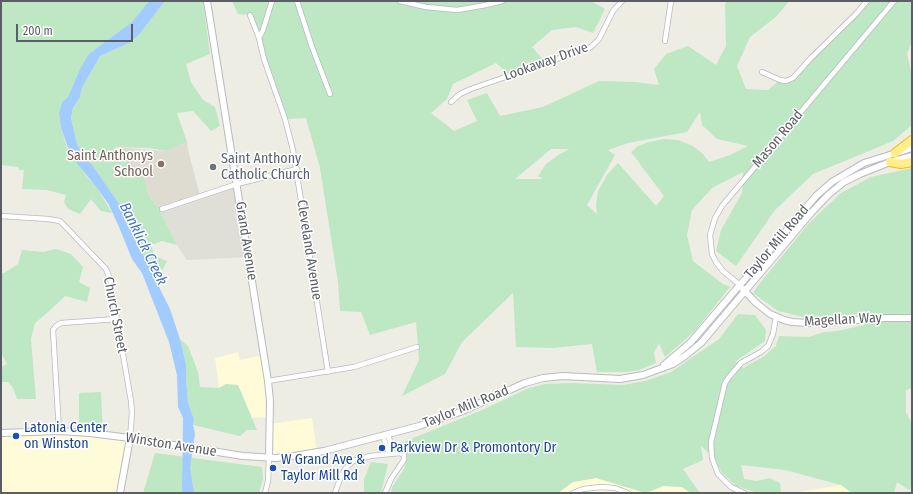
<!DOCTYPE html>
<html>
<head>
<meta charset="utf-8">
<style>
	body { margin:0 }
	#map { position:relative; width:913px; height:494px; overflow:hidden; background:#eeede3; font-family:"Fira Sans Condensed",sans-serif }
	canvas { display:block }
	.frame { position:absolute; inset:0; border:2px solid #5b5e64; pointer-events:none }
	.scale { position:absolute; left:16px; top:24px; width:117px; height:18px; box-sizing:border-box; border:2px solid #5b5e64; border-top:0; padding-left:5px; font-size:12px; line-height:14px; white-space:nowrap; color:#5b5e64; -webkit-text-stroke:3px #fff; paint-order:stroke }
</style>
</head>
<body>
<div id="map">
<canvas width="913" height="494"></canvas>
<div class="frame"></div>
<div class="scale">200 m</div>
</div>
<script>
const c = document.querySelector('canvas').getContext('2d');
c.lineJoin = 'round';
function fill(path, color) { c.fillStyle = color; c.fill(path, 'evenodd'); }
const toPath = rows => new Path2D(rows.map(r => 'M' + r).join(''));
function stroke(path, color, width, dash) { c.strokeStyle = color; c.lineWidth = width; c.lineCap = dash ? 'butt' : 'round'; c.setLineDash(dash || []); c.stroke(path); }
function label(font, color, halo, rows, align = 'center') {
  c.font = font + ' "Fira Sans Condensed",sans-serif'; c.lineWidth = 3; c.setLineDash([]); c.textBaseline = 'middle'; c.strokeStyle = halo; c.fillStyle = color; for (const [text, x, y, turn = 0] of rows) {
    c.save(); c.translate(x, y); c.rotate((+turn || 0) * Math.PI / 180); c.textAlign = isNaN(turn) ? turn : align; if (halo) c.strokeText(text, 0, 0); c.fillText(text, 0, 0); c.restore();
  }
}
fill(toPath([
	[238,352,240,360,264,355,269,417,251,418,246,406,243,395,226,384,219,388,215,358],
	[312,418,317,452,269,458,269,424],
	[40,432,130,438,120,493,1,493,1,433],
	[596,478,646,493,558,493,573,482],
	[841,485,852,493,792,493],
	[663,486,682,487,691,493,647,493]
]), '#fffad7');
fill(toPath([
	[237,184,249,257,187,260,177,245,159,209]
]), '#dfded7');
fill(toPath([
	[187,142,188,150,200,196,159,209,149,196,144,177,112,147,166,151]
]), '#dedcd1');
fill(toPath([
	[1,1,149,1,132,22,94,51,80,69,68,97,62,102,59,113,61,128,67,148,87,177,97,188,112,213,101,211,91,199,80,214,68,209,64,202,66,195,47,190,22,189,24,170,19,170,18,167,1,165],
	[165,1,203,1,210,54,186,64,191,82,203,100,215,107,220,126,211,131,193,111,177,113,187,142,166,151,149,148,113,147,144,177,149,196,159,209,177,245,162,241,151,245,155,256,167,261,163,269,151,270,135,239,122,208,93,166,83,155,77,144,71,118,73,108,80,97,82,88,100,56,129,43,138,36],
	[232,1,591,1,605,9,593,33,576,27,552,30,532,47,546,63,510,75,496,63,453,84,447,99,431,113,454,131,477,121,467,100,487,93,500,116,543,107,599,81,635,82,659,85,654,69,666,54,688,46,716,65,726,46,725,4,727,1,789,1,777,16,750,37,737,66,746,89,768,90,780,80,790,80,867,1,912,1,912,40,907,54,912,75,912,125,893,141,813,174,775,210,736,266,716,251,721,230,742,193,743,172,712,188,692,210,687,235,693,261,723,284,730,287,695,331,665,357,659,343,654,353,656,363,639,370,628,372,597,372,592,344,553,348,516,347,513,293,462,342,445,374,402,396,419,360,416,322,370,335,361,312,340,311,338,282,320,168,306,118,285,119,250,15,238,14],
	[700,112,702,125,717,139,748,146,730,155,709,162,703,154,693,146,678,140,663,139,649,142,638,146,631,152,664,196,656,206,618,163,607,175,598,191,596,205,597,214,587,205,615,155,608,150,628,143,687,132],
	[551,149,569,149,558,155,545,165,538,176,543,179,515,179],
	[912,168,912,388,906,390,906,412,912,424,912,486,909,490,897,482,894,493,852,493,841,485,785,470,741,465,744,479,757,481,770,478,780,483,781,493,758,493,736,486,722,473,715,459,701,446,703,460,683,469,700,493,691,493,682,487,663,486,646,493,596,478,573,482,558,493,391,493,392,487,404,469,407,458,404,449,399,444,482,410,529,388,545,384,572,383,623,385,645,381,671,372,719,339,738,314,755,315,766,330,765,341,736,361,743,368,763,357,776,346,779,336,809,337,824,332,837,331,864,325,862,314,807,318,778,311,753,293,760,283,809,223,841,193,871,177],
	[56,249,71,254,83,267,79,282,90,288,87,302,65,296,47,313,35,323,31,339,36,399,17,399,13,388,8,382,1,382,1,367,7,364,2,354,1,342,1,273,4,273,18,264,22,250,43,252],
	[180,339,188,346,198,372,200,387,219,388,226,384,238,385,257,430,247,430,240,436,193,425,194,419,188,402,186,380,186,364],
	[101,392,103,435,79,432,79,393],
	[155,453,262,467,263,479,259,493,143,493],
	[371,462,388,464,381,493,364,493,364,479]
]), '#bee7c3');
fill(toPath([
	[149,1,165,1,138,36,129,43,100,56,82,88,80,97,73,108,71,118,77,144,83,155,93,166,122,208,135,239,170,309,180,339,186,364,186,380,188,402,194,419,193,425,195,434,190,468,194,493,182,493,183,418,178,407,177,375,169,342,142,273,132,259,119,227,109,205,97,188,71,156,61,128,59,113,62,102,68,97,80,69,89,54,132,22]
]), '#a2ccff');
const street = toPath([
	[297,1,312,47,330,94],
	[400,1,426,7,457,10,486,5,502,1],
	[250,15,259,38,264,59,285,119,293,150,328,372],
	[259,38,263,30,272,1],
	[665,41,671,1],
	[762,72,780,80,786,81,793,78,811,58,856,14,867,1],
	[451,102,460,94,471,89,591,47,599,39,613,11,622,1],
	[162,209,237,184,297,169],
	[1,216,48,219,60,221,106,269,110,279,131,401,132,413,130,438],
	[740,285,723,271,716,262,712,254,710,235,715,218,722,206,894,1],
	[268,381,354,367,417,347],
	[59,431,53,330,56,326,61,323,117,319],
	[388,434,393,453],
	[383,436,389,454],
	[265,493,268,481,269,458],
	[335,493,341,476,346,468,353,461,370,456,400,453,404,455,404,460,391,479,385,493],
	[573,493,583,489,601,487,615,488,628,493],
	[744,493,731,487,718,474,712,458,711,442,725,383,729,377,741,363,761,352,768,346,773,334,776,317]
]);
const secondary = toPath([
	[207,1,268,381,270,401,269,458],
	[743,289,755,302,770,314,784,320,792,322,809,323,885,318,912,318],
	[664,365,691,342,816,196,832,182,864,163,912,148],
	[1,433,59,431,90,433,130,438,243,456,276,458,294,456,324,451,419,426,460,412,525,383,543,378,563,376,620,379,643,375,673,364,685,356,701,343,811,213,828,195,844,182,860,174,890,162,912,156],
	[120,493,130,438]
]);
const highway = toPath([
	[895,153,912,140],
	[890,162,901,164,912,162]
]);
stroke(street, '#b8babf', 6);
stroke(secondary, '#b8bbc2', 8);
stroke(highway, '#f1c000', 10);
stroke(street, '#fff', 4.5);
stroke(secondary, '#fff', 6);
stroke(highway, '#ffee89', 8);
for (const [x, y, r, color] of [
	[161,164,4,"#8d6e63"],
	[213,167,4,"#6b7280"],
	[16,436,4,"#1a4fb4"],
	[382,448,4,"#1a4fb4"],
	[273,468,4,"#1a4fb4"]
]) { const dot = new Path2D(); dot.arc(x, y, r, 0, 2 * Math.PI); c.fillStyle = color; c.fill(dot); stroke(dot, '#fff', 1.5); }
label('14px', '#5b5e64', '#fff', [
	["Lookaway Drive",546,62,-20],
	["Mason Road",778,139,-50],
	["Grand Avenue",246,241,81],
	["Taylor Mill Road",777,242,-50],
	["Cleveland Avenue",309,250,81],
	["Church Street",115,315,79],
	["Magellan Way",843,320,-3],
	["Taylor Mill Road",466,407,-22],
	["Winston Avenue",171,445,9]
]);
label('14px', '#785e54', '#fff', [
	["Saint Anthonys",153,156],
	["School",153,172]
], 'right');
label('14px', '#5b616d', '#fff', [
	["Saint Anthony",221,159],
	["Catholic Church",221,175]
], 'left');
label('14px', '#164399', '#fff', [
	["Latonia Center",24,428],
	["on Winston",24,444],
	["Parkview Dr & Promontory Dr",390,448],
	["W Grand Ave &",281,460],
	["Taylor Mill Rd",281,476]
], 'left');
label('italic 15px', '#4173c6', '#fff', [
	["Banklick Creek",143,244,64]
]);
</script>
</body>
</html>
